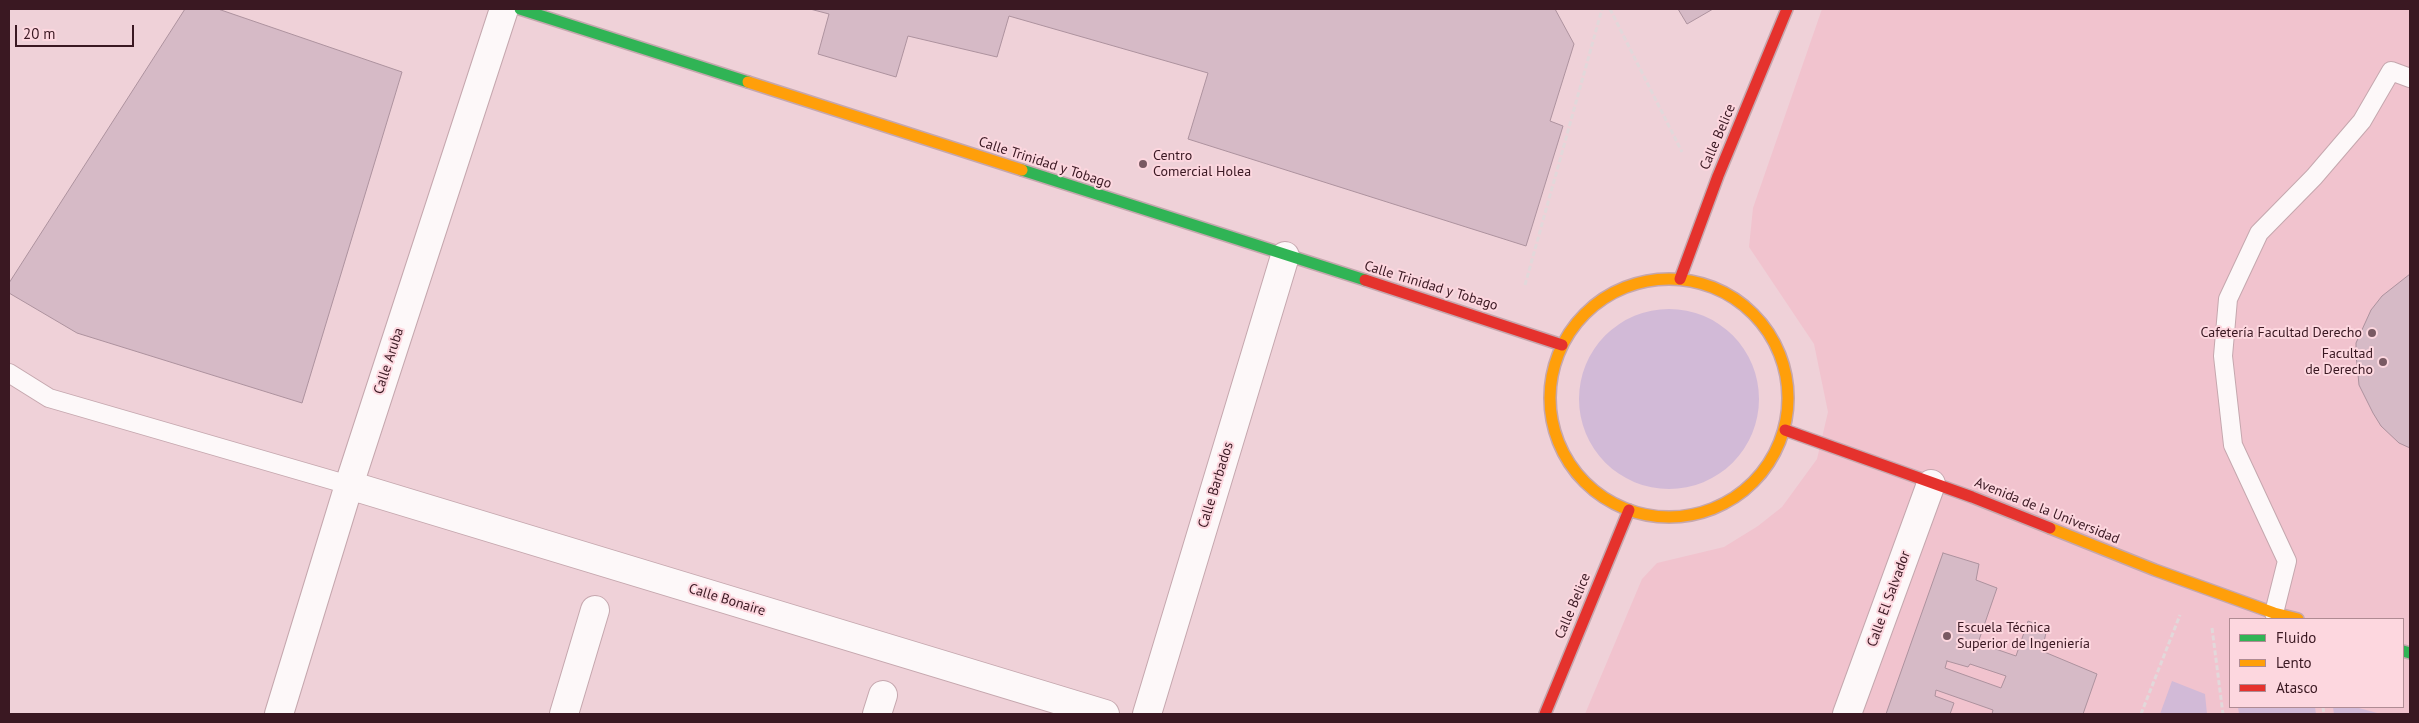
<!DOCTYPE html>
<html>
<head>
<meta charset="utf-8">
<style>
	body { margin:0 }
	#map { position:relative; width:2419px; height:723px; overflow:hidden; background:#efd1d8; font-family:"PT Sans",sans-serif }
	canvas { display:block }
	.frame { position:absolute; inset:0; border:10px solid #3a1822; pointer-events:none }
	.legend { position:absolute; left:2229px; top:618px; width:175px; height:90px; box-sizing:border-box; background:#fdd7df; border:1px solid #af8b93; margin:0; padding:6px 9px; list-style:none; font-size:15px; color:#3a1822 }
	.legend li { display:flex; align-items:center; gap:10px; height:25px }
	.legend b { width:25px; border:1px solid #af8b93 }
	.scale { position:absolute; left:15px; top:25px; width:119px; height:22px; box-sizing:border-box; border:2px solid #3a1822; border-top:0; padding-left:6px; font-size:15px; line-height:18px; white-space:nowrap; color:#3a1822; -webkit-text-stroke:4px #fdd7df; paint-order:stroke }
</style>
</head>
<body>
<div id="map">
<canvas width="2419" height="723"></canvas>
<div class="frame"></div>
<ul class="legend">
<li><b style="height:6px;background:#30b455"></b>Fluido</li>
<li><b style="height:6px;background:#ff9f0a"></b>Lento</li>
<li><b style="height:6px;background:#e5322d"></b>Atasco</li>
</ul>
<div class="scale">20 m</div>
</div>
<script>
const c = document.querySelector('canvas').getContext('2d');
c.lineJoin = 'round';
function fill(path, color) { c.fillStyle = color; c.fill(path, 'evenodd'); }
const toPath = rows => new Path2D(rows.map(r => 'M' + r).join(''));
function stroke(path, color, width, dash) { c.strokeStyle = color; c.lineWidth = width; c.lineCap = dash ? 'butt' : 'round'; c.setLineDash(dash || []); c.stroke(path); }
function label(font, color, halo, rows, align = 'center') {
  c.font = font + ' "PT Sans",sans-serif'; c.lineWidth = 4; c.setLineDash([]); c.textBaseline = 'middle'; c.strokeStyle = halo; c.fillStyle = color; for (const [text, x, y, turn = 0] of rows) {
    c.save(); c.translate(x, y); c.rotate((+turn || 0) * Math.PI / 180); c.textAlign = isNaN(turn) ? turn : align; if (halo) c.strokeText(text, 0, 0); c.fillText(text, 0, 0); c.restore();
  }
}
fill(toPath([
	[1822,9,2410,9,2410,714,1585,714,1642,579,1657,563,1724,547,1758,526,1782,507,1817,459,1828,412,1814,344,1749,247,1753,208],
	[2230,619,2403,619,2403,707,2230,707]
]), '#f1c3ce');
fill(toPath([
	'1579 399a90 90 0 1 1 180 0a90 90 0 1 1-180 0Z',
	[2172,681,2205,694,2207,714,2160,714],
	[2238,707,2315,707,2316,714,2239,714],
	[2333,707,2355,707,2381,714,2334,714]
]), '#d2bad7');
const building = toPath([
	[185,9,218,9,402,72,302,403,77,333,9,293,9,283,185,9],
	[810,9,1555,9,1574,44,1550,121,1563,126,1526,246,1188,139,1208,73,1009,16,997,57,908,36,896,77,818,54,829,14,810,9],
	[1678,9,1713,9,1687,24,1678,9],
	[2410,274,2410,448,2399,443,2381,426,2373,413,2359,385,2356,354,2356,343,2371,310,2382,296,2410,274],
	[1943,553,1979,564,1976,580,1997,588,1978,643,2016,656,2028,621,2047,628,2042,651,2097,674,2083,714,1992,714,1993,710,1936,690,1935,696,1954,703,1950,714,1886,714,1943,553],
	[1947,661,1968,667,1970,664,2006,676,2001,688,1945,668,1947,661]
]);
fill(building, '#d6bac6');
stroke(building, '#ad929e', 1);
const lane = toPath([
	[9,373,49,398,349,485],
	[2274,613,2287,561,2233,445,2223,356,2228,299,2259,233,2314,177,2362,121,2391,71,2410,78]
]);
const street = toPath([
	[349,485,1105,714],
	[279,714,349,485,504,9],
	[564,714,595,610],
	[877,714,883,695],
	[1147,714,1285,256],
	[1847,714,1931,484]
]);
const fast = toPath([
	[520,9,748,82],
	[1022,170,1365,280],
	[2403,651,2410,653]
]);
const slow = toPath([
	[748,82,1022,170],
	'1550 398a119 119 0 1 1 238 0a119 119 0 1 1-238 0Z',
	[2050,528,2155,570,2274,613,2298,619]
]);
const jam = toPath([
	[1680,279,1718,176,1787,9],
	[1365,280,1562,345],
	[1785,430,1972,497,2050,528],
	[1545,714,1629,510]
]);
stroke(lane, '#c5a7ae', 20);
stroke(street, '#c5a7ae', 30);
stroke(fast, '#c5a7ae', 14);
stroke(slow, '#c5a7ae', 14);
stroke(jam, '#c5a7ae', 14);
stroke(toPath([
	[1610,9,1682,152],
	[1525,285,1602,9],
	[2212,628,2223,714],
	[2323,707,2324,714],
	[2141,714,2180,615]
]), '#e2d8da', 3, [5, 2.5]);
stroke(lane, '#fdf8f9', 18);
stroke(street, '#fdf8f9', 28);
stroke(fast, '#30b455', 11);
stroke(slow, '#ff9f0a', 11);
stroke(jam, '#e5322d', 11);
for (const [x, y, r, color] of [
	[1143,164,5,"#795962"],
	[2372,333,5,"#795962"],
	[2383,362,5,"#795962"],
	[1947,636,5,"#795962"]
]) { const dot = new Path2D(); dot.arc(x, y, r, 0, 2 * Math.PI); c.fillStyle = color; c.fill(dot); stroke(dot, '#fdd7df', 2); }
label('14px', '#3a1822', '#fdd7df', [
	["Calle Belice",1718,137,-67],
	["Calle Trinidad y Tobago",1045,163,18],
	["Calle Trinidad y Tobago",1431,286,17],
	["Calle Aruba",389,361,-72],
	["Calle Barbados",1216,485,-73],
	["Avenida de la Universidad",2047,511,22],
	["Calle El Salvador",1889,599,-70],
	["Calle Bonaire",727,600,17],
	["Calle Belice",1573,606,-67]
]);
label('14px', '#3a1822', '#fdd7df', [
	["Centro",1153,156],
	["Comercial Holea",1153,172],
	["Cafetería Facultad Derecho",2362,333,"right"],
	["Facultad",2373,354,"right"],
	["de Derecho",2373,370,"right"],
	["Escuela Técnica",1957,628],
	["Superior de Ingeniería",1957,644]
], 'left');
</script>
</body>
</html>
